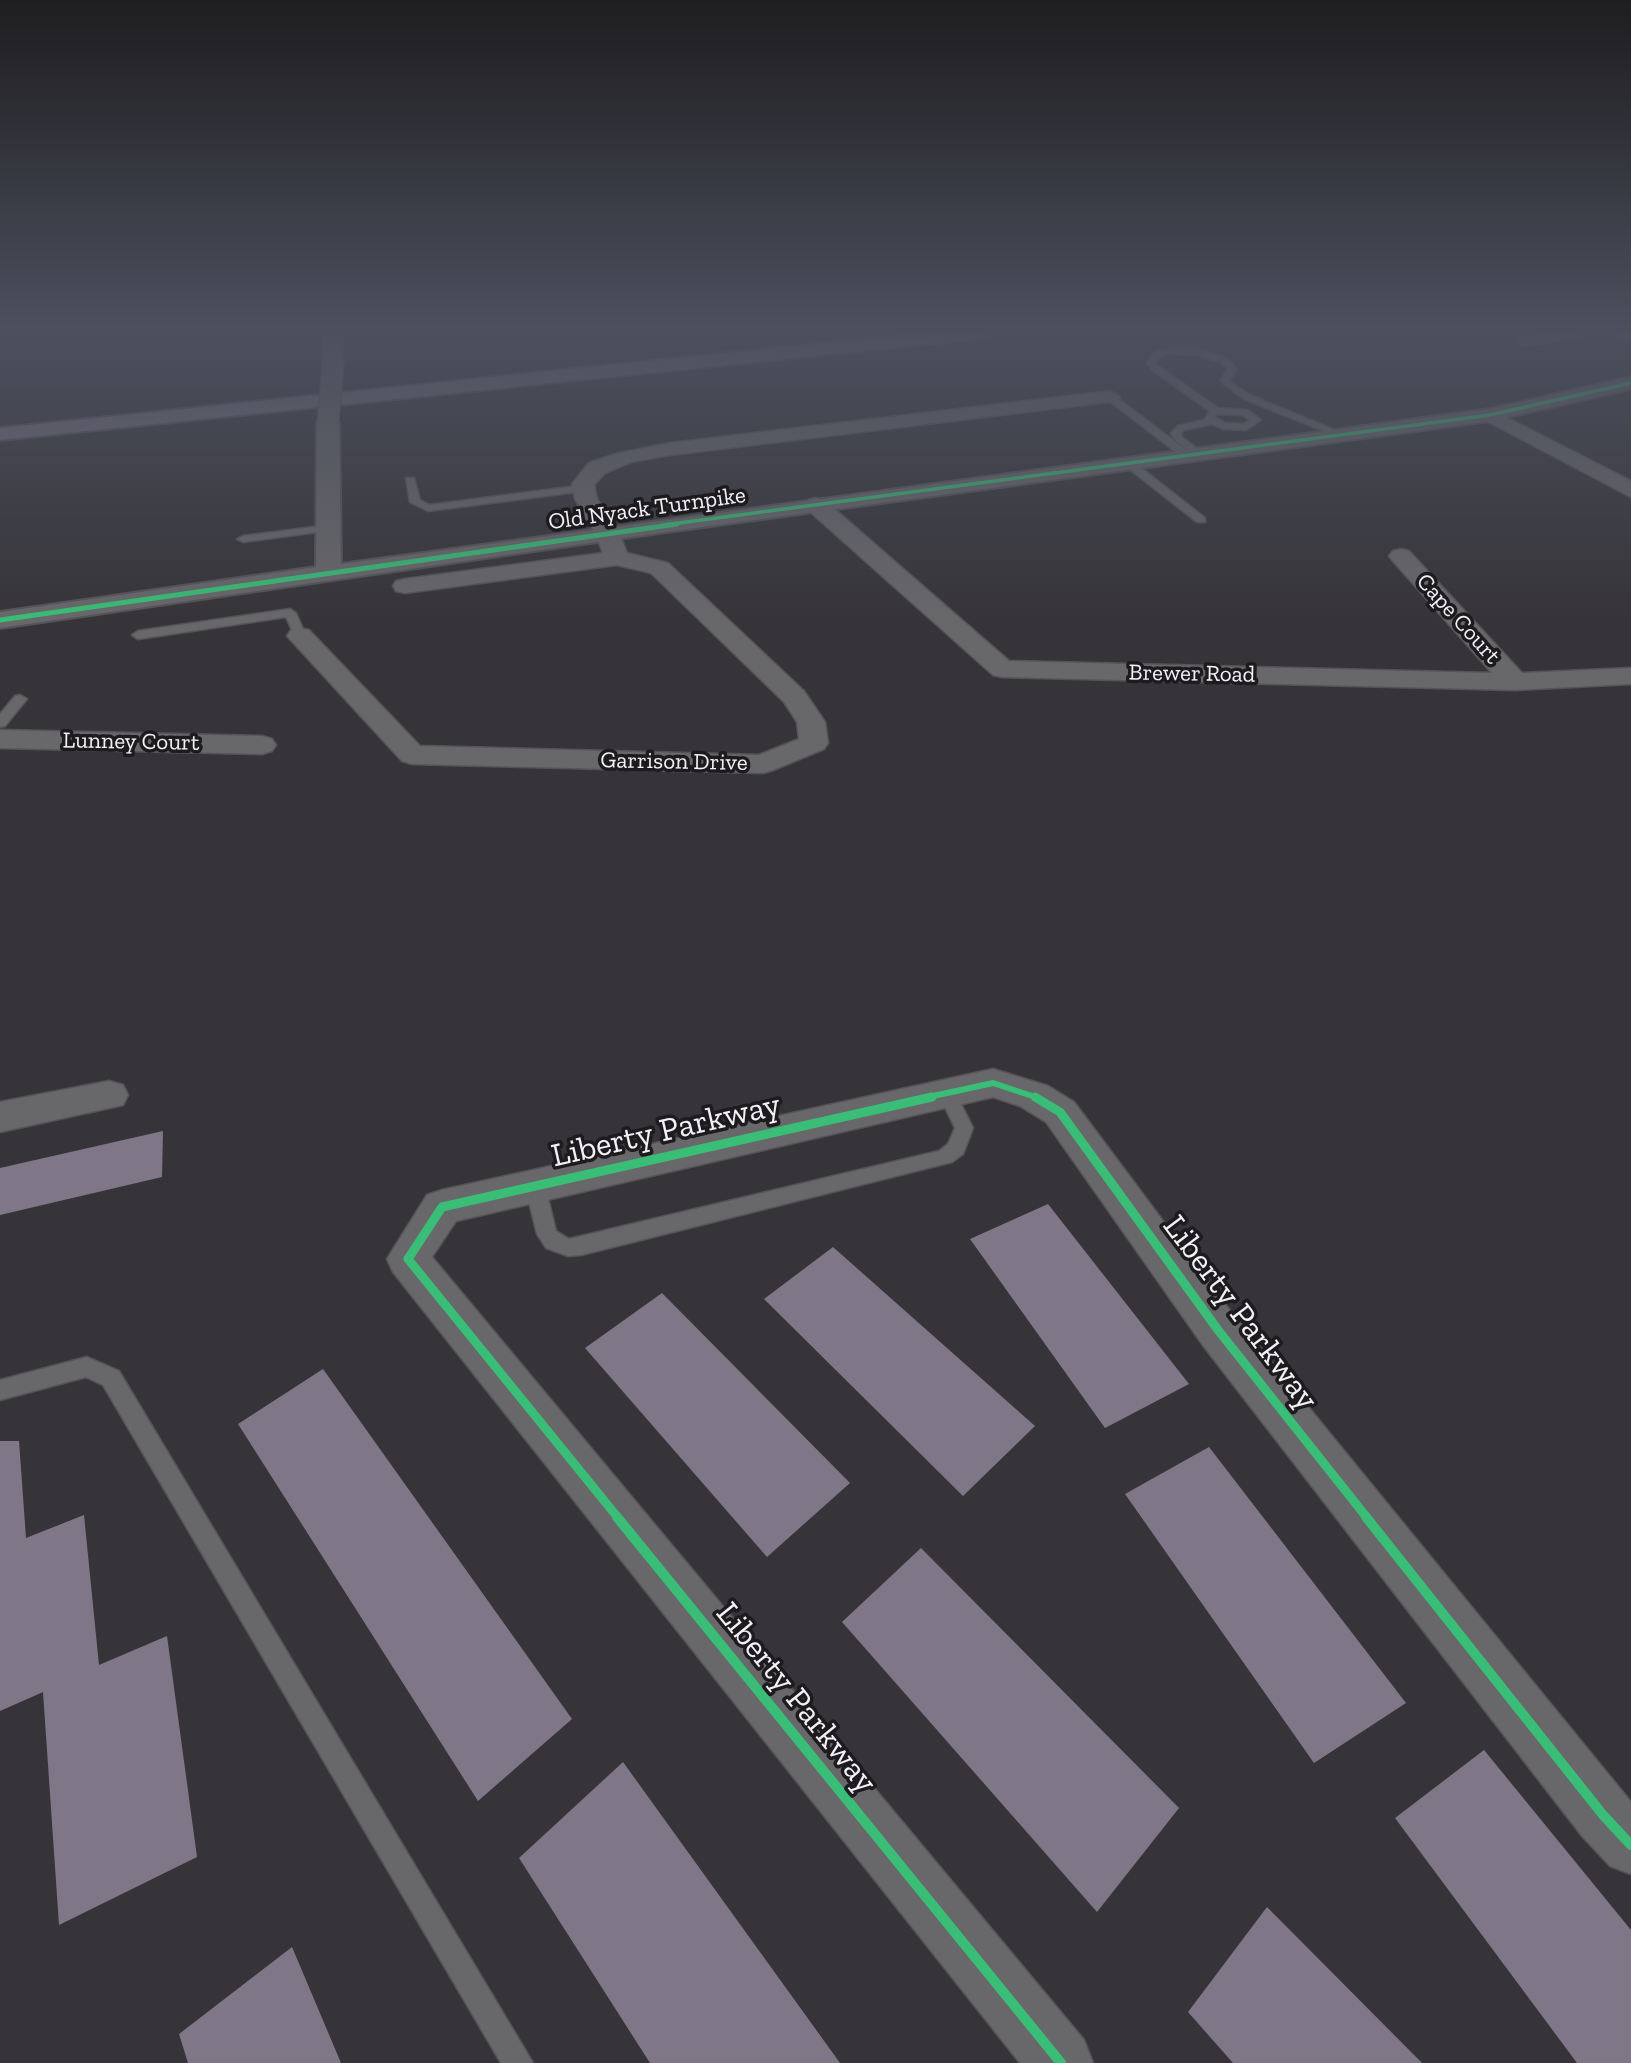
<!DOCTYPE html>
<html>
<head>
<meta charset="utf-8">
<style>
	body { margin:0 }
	canvas { display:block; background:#363438 }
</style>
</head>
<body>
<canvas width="1631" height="2063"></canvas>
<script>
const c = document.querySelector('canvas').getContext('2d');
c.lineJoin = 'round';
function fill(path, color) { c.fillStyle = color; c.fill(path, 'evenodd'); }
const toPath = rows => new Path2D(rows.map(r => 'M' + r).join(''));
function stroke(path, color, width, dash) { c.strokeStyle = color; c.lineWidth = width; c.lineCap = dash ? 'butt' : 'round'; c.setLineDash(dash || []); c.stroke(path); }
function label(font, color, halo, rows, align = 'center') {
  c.font = font + ' "Zilla Slab",serif'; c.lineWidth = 7; c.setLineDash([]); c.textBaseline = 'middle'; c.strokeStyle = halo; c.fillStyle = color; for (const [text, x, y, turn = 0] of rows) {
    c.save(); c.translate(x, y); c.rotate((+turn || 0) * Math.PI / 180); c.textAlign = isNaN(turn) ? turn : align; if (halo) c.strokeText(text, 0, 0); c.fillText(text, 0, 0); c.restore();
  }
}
fill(toPath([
	[163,1131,162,1177,0,1215,0,1168],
	[1048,1204,1189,1384,1105,1428,970,1239],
	[833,1247,1035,1426,963,1496,764,1299],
	[662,1293,850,1483,767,1557,585,1348],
	[323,1369,572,1719,478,1801,238,1424],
	[0,1441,19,1441,26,1538,84,1515,99,1665,167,1636,197,1857,59,1925,43,1692,0,1711],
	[1209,1447,1406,1703,1314,1763,1125,1494],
	[921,1548,1179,1808,1097,1912,842,1622],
	[1484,1750,1631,1930,1631,2063,1577,2063,1395,1818],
	[623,1762,840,2063,650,2063,519,1858],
	[1267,1907,1422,2063,1233,2063,1188,2012],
	[292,1947,341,2063,188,2063,179,2034]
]), '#7f7787');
const service = toPath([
	[1179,348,1198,349,1227,358,1237,369,1230,381,1234,385,1250,395,1344,434,1336,436,1244,399,1220,381,1228,369,1221,362,1197,355,1166,354,1158,359,1155,363,1158,366,1218,408,1248,410,1261,420,1246,430,1223,429,1212,424,1184,430,1181,433,1182,437,1197,449,1188,451,1175,440,1171,433,1178,426,1204,420,1210,411,1152,370,1147,363,1151,355,1161,350,1179,348],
	[1218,414,1243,415,1250,420,1244,424,1225,423,1214,417,1218,414],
	[1107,395,1113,395,1189,452,1189,456,1181,456,1107,399,1107,395],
	[1123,460,1131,460,1205,518,1205,522,1197,522,1123,464,1123,460],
	[406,478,414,478,420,500,429,505,584,485,589,488,584,491,428,511,410,502,406,478],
	[329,525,333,526,333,530,243,542,237,539,243,536,329,525],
	[290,609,296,613,306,636,304,639,296,639,286,617,138,639,132,635,138,631,290,609],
	[20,695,27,699,5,726,0,727,0,714,15,696,20,695],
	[947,1086,953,1088,973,1128,963,1154,952,1162,581,1255,568,1256,546,1248,537,1234,525,1186,528,1180,535,1178,542,1180,545,1186,556,1231,569,1239,939,1151,948,1144,955,1128,938,1093,941,1088,947,1086],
	[87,1357,119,1371,533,2063,501,2063,103,1385,86,1377,0,1400,0,1380,87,1357]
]);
const minor = toPath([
	[1546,332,1589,332,1580,337,1524,346,1515,341,1518,337,1546,332],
	[1611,332,1631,332,1631,339,1614,336,1611,332],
	[1110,391,1120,397,1117,401,670,455,631,462,605,473,594,485,597,499,619,533,627,553,668,563,804,691,825,722,828,743,824,749,773,770,763,773,412,764,402,761,287,636,291,630,300,628,309,630,420,746,759,755,799,739,797,722,784,702,651,573,617,565,405,593,396,591,393,586,396,581,405,579,603,553,595,533,575,499,572,484,589,463,619,453,670,443,1110,391],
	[1490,409,1631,481,1631,497,1483,419,1480,415,1483,411,1490,409],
	[816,498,824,500,1009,661,1492,673,1393,561,1389,556,1393,551,1401,549,1409,551,1522,673,1631,668,1631,684,1515,690,1002,677,993,675,808,510,805,505,808,500,816,498],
	[0,730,262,736,272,739,276,745,272,751,262,754,0,748,0,730],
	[993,1069,1048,1086,1074,1102,1234,1316,1631,1802,1631,1874,1610,1866,1582,1836,1202,1344,1046,1122,1020,1106,993,1097,456,1221,432,1257,1084,2040,1093,2063,1020,2063,393,1272,387,1259,427,1195,442,1190,993,1069],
	[109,1081,123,1085,128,1095,123,1105,0,1132,0,1102,109,1081]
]);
const tertiary = toPath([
	[323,332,341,332,343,364,340,368,333,370,323,364,323,332],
	[1631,377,1631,389,1490,421,666,532,0,628,0,612,316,567,317,423,321,419,328,417,335,419,339,423,341,564,1490,409,1631,377]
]);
const motorway = toPath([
	[930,332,994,332,985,338,0,440,0,428,930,332]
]);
stroke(service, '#555357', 3);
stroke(minor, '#555357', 3);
stroke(tertiary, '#555357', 4);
stroke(motorway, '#555357', 4);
fill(service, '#68676a');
fill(minor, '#68676a');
fill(tertiary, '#68676a');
fill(motorway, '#776f7e');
const tertiaryBridge = toPath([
	[328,423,333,364]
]);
stroke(tertiaryBridge, '#555357', 23, []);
stroke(tertiaryBridge, '#68676a', 21);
stroke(toPath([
	[664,525,1490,415,1631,383]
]), '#3abd76', 3.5);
stroke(toPath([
	[0,620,677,524]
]), '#3abd76', 5);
stroke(toPath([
	[924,1098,993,1083,1038,1098]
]), '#3abd76', 6);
stroke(toPath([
	[1035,1097,1060,1112,1218,1330,1368,1519],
	[619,1519,408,1259,442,1207,932,1097]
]), '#3abd76', 9);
stroke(toPath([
	[617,1517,1061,2063],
	[1366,1517,1603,1815,1631,1845]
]), '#3abd76', 10);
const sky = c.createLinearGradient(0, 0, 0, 621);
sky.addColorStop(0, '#1e1d1f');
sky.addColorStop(0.53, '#4c505e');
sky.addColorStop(1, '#4c505e00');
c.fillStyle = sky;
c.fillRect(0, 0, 1631, 621);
label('23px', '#f3f1f6', '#1d1b1e', [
	["Old Nyack Turnpike",647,509,-8],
	["Cape Court",1458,619,48],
	["Brewer Road",1192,674,1],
	["Lunney Court",131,742,1],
	["Garrison Drive",674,762,1]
]);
label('33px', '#f3f1f6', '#1d1b1e', [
	["Liberty Parkway",666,1131,-13],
	["Liberty Parkway",1240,1313,53],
	["Liberty Parkway",796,1698,51]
]);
</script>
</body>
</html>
